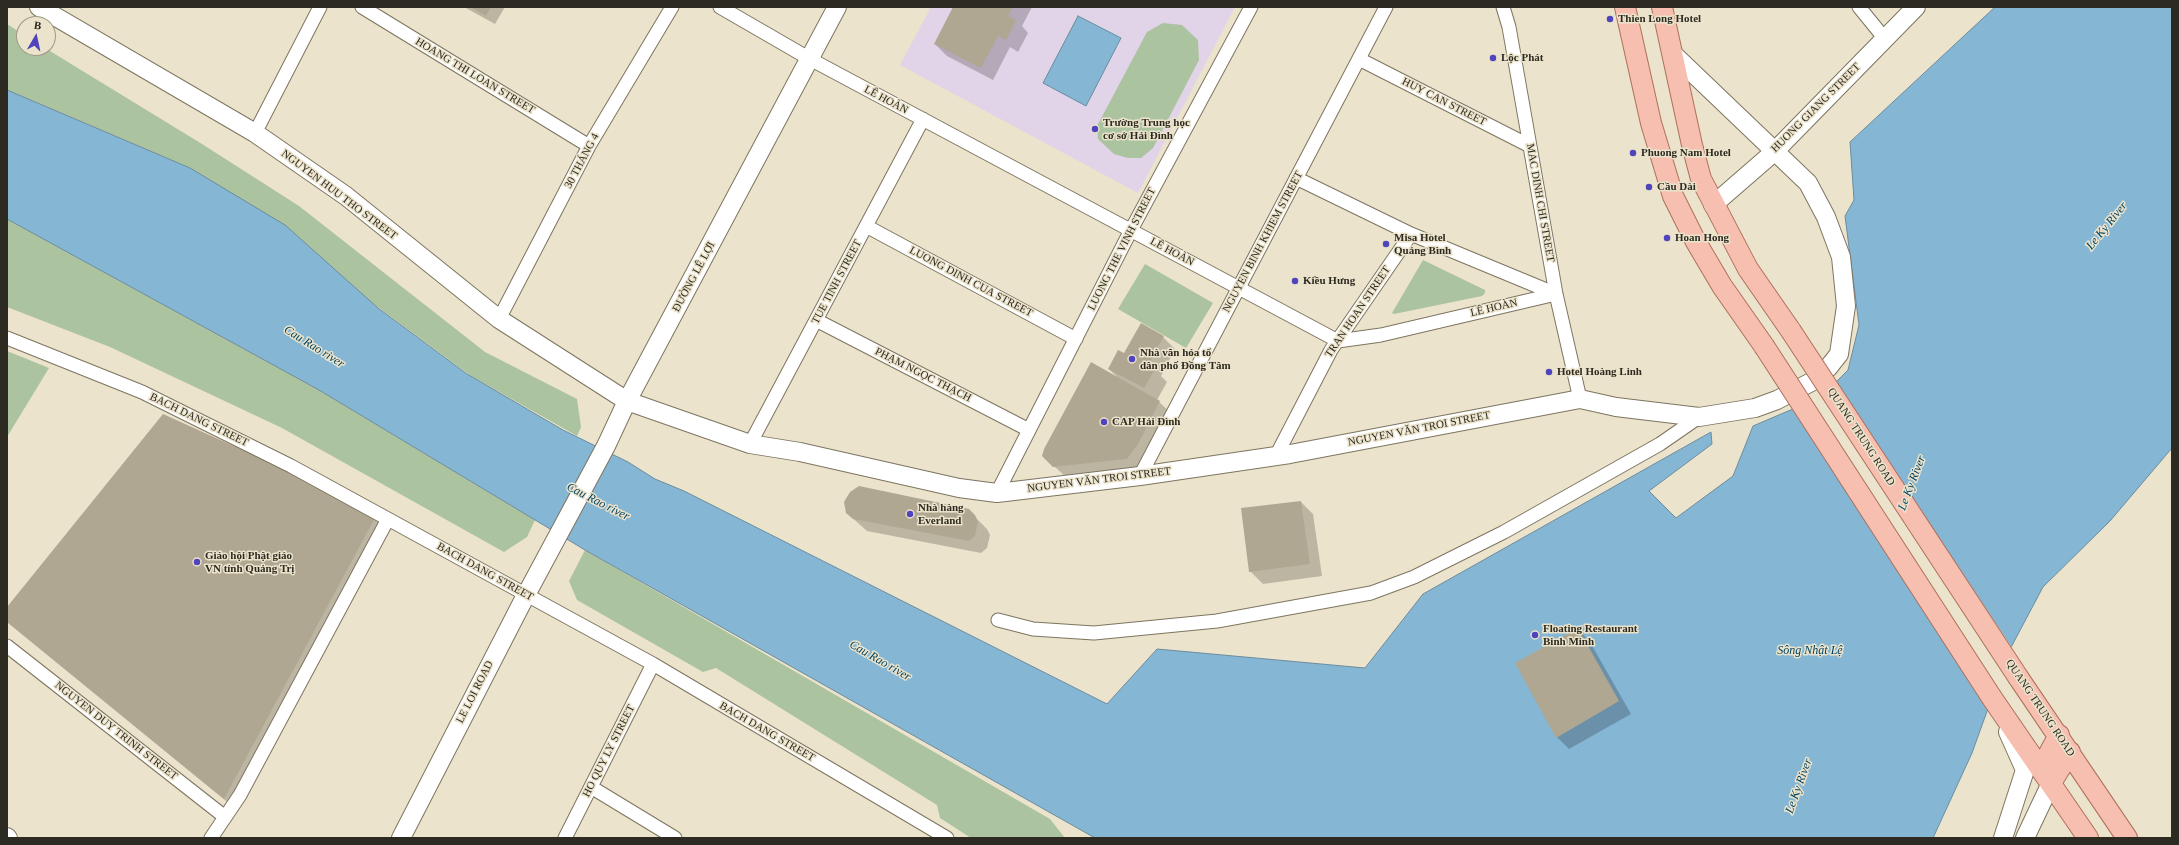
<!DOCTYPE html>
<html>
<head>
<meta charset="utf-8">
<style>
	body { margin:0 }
	#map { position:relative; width:2179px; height:845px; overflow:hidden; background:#ebe3cb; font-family:"Times New Roman",serif }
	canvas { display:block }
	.frame { position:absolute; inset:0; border:8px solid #2d2a21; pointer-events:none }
	.north { position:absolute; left:16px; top:16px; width:40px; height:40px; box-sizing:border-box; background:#ebe3cb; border:1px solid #9f9987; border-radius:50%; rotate:9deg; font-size:11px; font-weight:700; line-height:16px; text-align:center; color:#2d2a21 }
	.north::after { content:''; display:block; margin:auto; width:14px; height:18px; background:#4f44bb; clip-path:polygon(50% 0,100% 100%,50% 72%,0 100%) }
</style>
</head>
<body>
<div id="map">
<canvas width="2179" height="845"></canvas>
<div class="frame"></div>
<div class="north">B</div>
</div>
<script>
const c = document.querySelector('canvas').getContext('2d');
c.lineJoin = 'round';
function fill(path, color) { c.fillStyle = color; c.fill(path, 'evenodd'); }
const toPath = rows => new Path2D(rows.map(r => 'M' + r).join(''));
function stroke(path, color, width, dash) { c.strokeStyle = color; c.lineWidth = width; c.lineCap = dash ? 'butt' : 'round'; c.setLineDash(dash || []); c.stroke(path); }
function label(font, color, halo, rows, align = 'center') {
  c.font = font + ' "Times New Roman",serif'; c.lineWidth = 3; c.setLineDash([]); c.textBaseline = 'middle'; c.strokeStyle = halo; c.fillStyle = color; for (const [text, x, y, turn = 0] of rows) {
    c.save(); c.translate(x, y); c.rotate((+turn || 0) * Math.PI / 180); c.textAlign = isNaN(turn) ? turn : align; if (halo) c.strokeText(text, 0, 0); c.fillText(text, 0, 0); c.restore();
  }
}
fill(toPath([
	[931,7,1235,7,1138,193,900,65]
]), '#e1d4e8');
fill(toPath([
	[1163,23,1182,25,1198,40,1199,60,1153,148,1141,158,1128,158,1114,154,1098,139,1097,126,1147,32],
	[7,24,24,35,24,48,45,48,202,144,299,206,485,352,577,399,581,427,577,436,471,376,190,168,7,90],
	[7,219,319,390,535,520,527,537,504,552,282,428,110,347,7,307],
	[1423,260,1485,290,1485,293,1482,296,1394,314,1392,313],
	[1145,264,1213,303,1186,348,1118,309],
	[7,351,49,368,7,437],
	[585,550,1050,819,1065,838,971,838,940,818,937,805,716,668,703,672,577,600,569,581]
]), '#acc3a0');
const water = toPath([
	[1995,7,2172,7,2172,448,2110,521,2043,587,2008,653,1972,753,1933,838,1095,838,585,550,319,390,7,219,7,90,190,168,285,225,378,308,467,374,563,430,628,462,655,479,684,491,1107,704,1157,649,1365,668,1423,594,1711,432,1712,444,1649,491,1676,518,1733,476,1753,426,1821,397,1848,370,1859,325,1845,216,1854,200,1850,142,1995,7],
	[1078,16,1121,38,1086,106,1043,83,1078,16]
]);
fill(water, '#85b6d4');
stroke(water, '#6b8c9e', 1);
fill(toPath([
	[1834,381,2013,649,1993,699,1984,705,1795,406,1820,395]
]), '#ebe3cb');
fill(toPath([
	[464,7,505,7,495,24],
	[954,7,1032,7,1022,26,1028,33,1018,52,1010,47,993,80,947,56,935,44],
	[1163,337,1175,349,1161,376,1167,382,1157,400,1172,414,1140,471,1067,478,1043,456,1118,378,1109,369,1124,355],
	[1301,502,1313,514,1322,576,1263,584,1250,571],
	[847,513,974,516,987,529,990,535,987,548,981,553,867,531],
	[375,517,387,530,237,810,7,622,7,608],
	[1578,629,1590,642,1631,714,1569,749,1557,737]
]), '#0003');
fill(toPath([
	[470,7,491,7,486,16],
	[953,7,1013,7,1008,16,1016,20,1006,40,998,36,981,68,934,44],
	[1141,323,1164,336,1148,365,1155,369,1144,388,1108,369,1118,350,1124,353],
	[1091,362,1160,401,1138,444,1127,459,1053,467,1042,456,1044,449],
	[163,414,289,471,376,516,224,799,7,622,7,607],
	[859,486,969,509,975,515,978,522,975,536,969,541,853,519,846,513,844,502,850,492],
	[1301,501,1310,564,1249,572,1241,508],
	[1578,628,1619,701,1556,738,1515,663]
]), '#afa791');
const street = toPath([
	[362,7,589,146],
	[720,7,810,59,1338,341,1381,335,1556,294],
	[1503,7,1509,27,1556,294,1580,399],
	[1859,7,1885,39],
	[1359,59,1530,146],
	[255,133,320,7],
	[1296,178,1411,234,1556,294],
	[866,226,1076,339],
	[499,319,589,146,672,7],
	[816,320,1029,430],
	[7,338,142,392,291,466,653,664,947,838],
	[750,444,923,119],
	[1276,456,1331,350,1411,234],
	[1140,476,1386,7],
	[997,493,1131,230,1251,7],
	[998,620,1033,629,1094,633,1217,621,1371,593,1414,577,1504,532,1660,444,1699,417],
	[7,646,225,817],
	[591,787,675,838],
	[211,838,240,795,388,519],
	[565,838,653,664]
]);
const secondary = toPath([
	[39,7,255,133,346,196,499,319,627,401,750,444,800,452,959,488,997,493,1140,476,1290,454,1580,399,1616,407,1699,417,1755,408,1777,400,1815,380,1828,368,1839,354,1846,306,1841,257,1826,217,1808,183,1672,53],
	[1713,205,1774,152,1916,7],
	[7,837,8,838],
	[401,838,526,595,606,446,627,401,837,7],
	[2003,838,2025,770,2008,732],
	[2025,838,2051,783]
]);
const primary = toPath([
	[1625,7,1651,123,1673,196,1696,242,1722,286,1764,346],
	[1662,7,1692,145,1701,179,1748,269,1791,331],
	[2018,677,2127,838],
	[1992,698,2088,838],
	[2041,768,2059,735],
	[2051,783,2070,752]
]);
stroke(street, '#7d7560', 15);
stroke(secondary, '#7d7560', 20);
stroke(primary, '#ad705c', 22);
stroke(street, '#fff', 13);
stroke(secondary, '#fff', 18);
stroke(primary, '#f7bfb0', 20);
const primaryBridge = toPath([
	[1791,331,2018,677],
	[1764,346,1992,698]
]);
stroke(primaryBridge, '#ad705c', 22, []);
stroke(primaryBridge, '#f7bfb0', 20);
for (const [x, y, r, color] of [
	[1610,19,4,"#4f44bb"],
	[1493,58,4,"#4f44bb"],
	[1095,129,4,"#4f44bb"],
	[1633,153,4,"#4f44bb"],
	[1649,187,4,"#4f44bb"],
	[1667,238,4,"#4f44bb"],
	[1386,244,4,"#4f44bb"],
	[1295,281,4,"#4f44bb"],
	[1132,359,4,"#4f44bb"],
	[1549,372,4,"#4f44bb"],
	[1104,422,4,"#4f44bb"],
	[910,514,4,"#4f44bb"],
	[197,562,4,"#4f44bb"],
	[1535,635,4,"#4f44bb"]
]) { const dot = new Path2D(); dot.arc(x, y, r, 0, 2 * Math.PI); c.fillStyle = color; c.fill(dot); stroke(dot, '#ebe3cb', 1.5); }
label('bold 11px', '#2d2a21', '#ebe3cb', [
	["Thien Long Hotel",1618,19],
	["Lộc Phát",1501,58],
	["Trường Trung học",1103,123],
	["cơ sở Hải Đình",1103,136],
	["Phuong Nam Hotel",1641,153],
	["Cầu Dài",1657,187],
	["Misa Hotel",1394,238],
	["Quảng Bình",1394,251],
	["Hoan Hong",1675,238],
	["Kiều Hưng",1303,281],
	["Nhà văn hóa tổ",1140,353],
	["dân phố Đồng Tâm",1140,366],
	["Hotel Hoàng Linh",1557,372],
	["CAP Hải Đình",1112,422],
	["Nhà hàng",918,508],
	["Everland",918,521],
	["Giáo hội Phật giáo",205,556],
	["VN tỉnh Quảng Trị",205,569],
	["Floating Restaurant",1543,629],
	["Binh Minh",1543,642]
], 'left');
label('11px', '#2d2a21', '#ebe3cb', [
	["HOANG THI LOAN STREET",475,76,31],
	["LÊ HOÀN",886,100,28],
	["HUY CAN STREET",1444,102,27],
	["HUONG GIANG STREET",1816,108,-45],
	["30 THÁNG 4",582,161,-62],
	["NGUYEN HUU THO STREET",339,195,37],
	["MAC DINH CHI STREET",1540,203,80],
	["NGUYEN BINH KHIEM STREET",1263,242,-62],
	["LUONG THE VINH STREET",1122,249,-63],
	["LÊ HOÀN",1172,252,28],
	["ĐƯỜNG LÊ LỢI",694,277,-62],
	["TUE TINH STREET",837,282,-62],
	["LUONG DINH CUA STREET",971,282,28],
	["LÊ HOÀN",1494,308,-13],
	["TRAN HOAN STREET",1358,312,-56],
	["PHẠM NGỌC THẠCH",923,375,27],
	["BACH DANG STREET",199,420,26],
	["NGUYEN VĂN TROI STREET",1419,429,-11],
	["QUANG TRUNG ROAD",1861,437,57],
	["NGUYEN VĂN TROI STREET",1099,480,-7],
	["BACH DANG STREET",485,572,29],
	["LE LOI ROAD",475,692,-63],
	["QUANG TRUNG ROAD",2040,708,56],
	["NGUYEN DUY TRINH STREET",116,731,38],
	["BACH DANG STREET",767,732,30],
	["HO QUY LY STREET",609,751,-63]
]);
label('italic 12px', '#014261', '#ebe3cb', [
	["Le Ky River",2107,226,-51],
	["Cau Rao river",314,347,32],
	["Le Ky River",1912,483,-69],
	["Cau Rao river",598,502,27],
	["Sông Nhật Lệ",1810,651],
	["Cau Rao river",880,661,30],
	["Le Ky River",1799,786,-70]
]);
</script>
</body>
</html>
